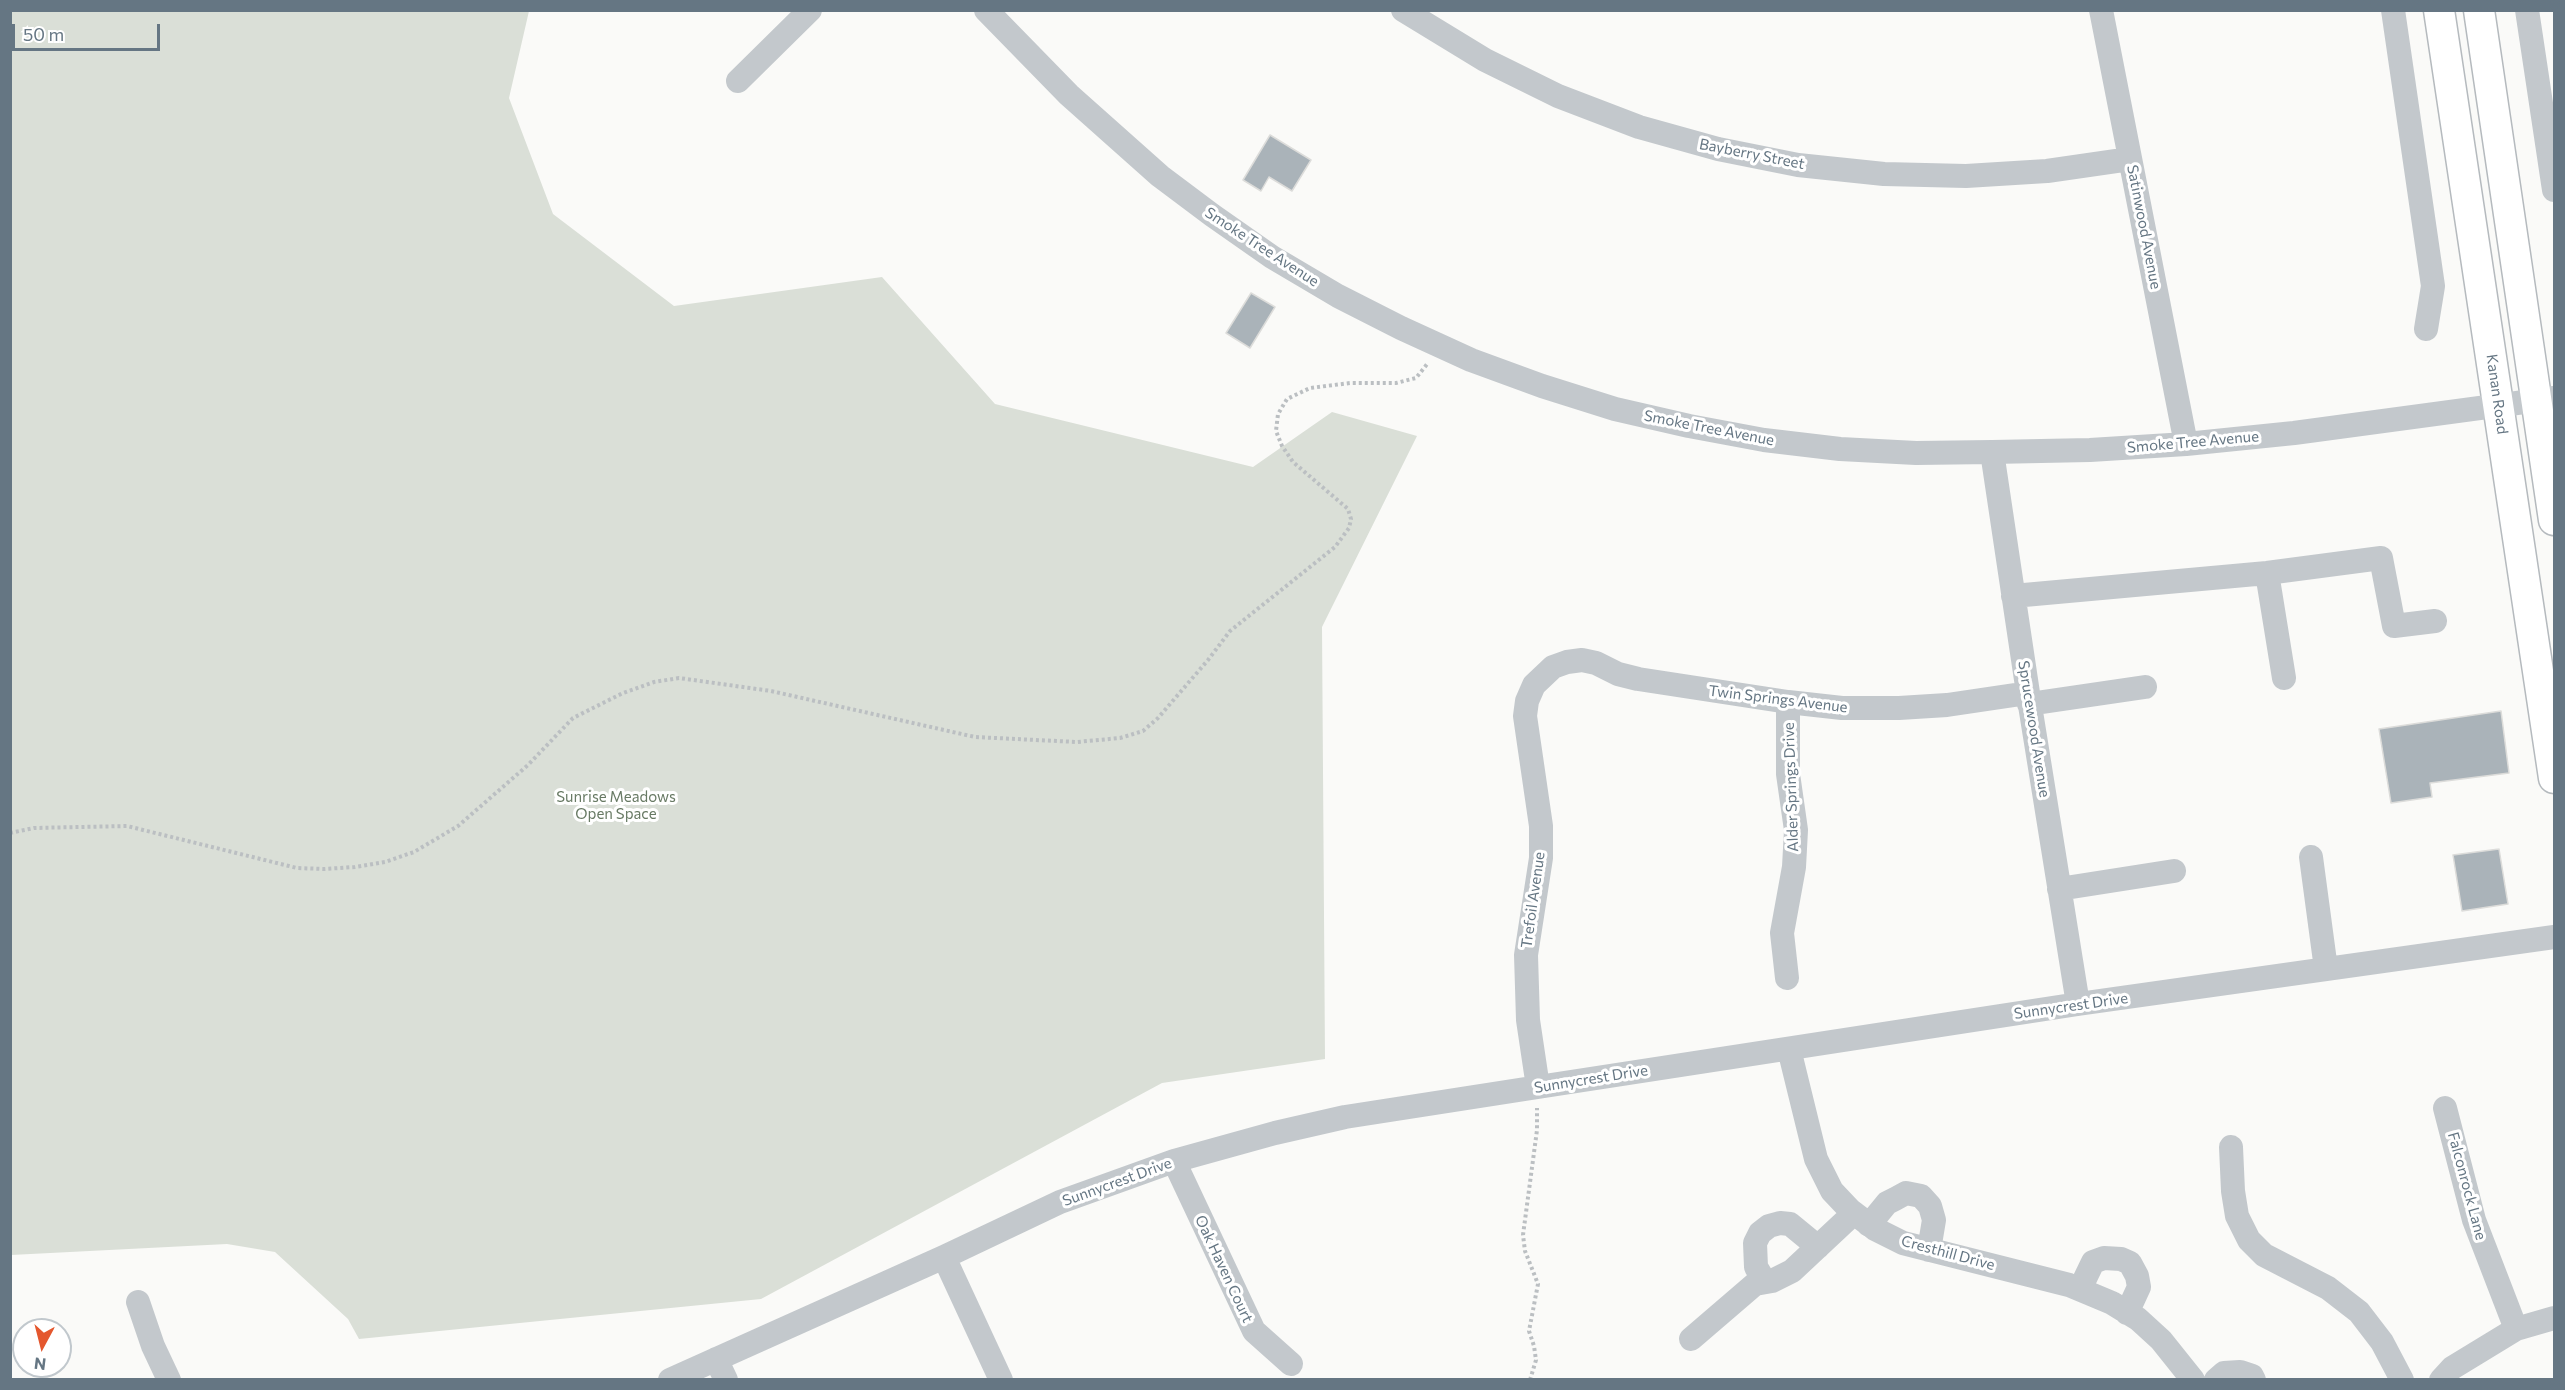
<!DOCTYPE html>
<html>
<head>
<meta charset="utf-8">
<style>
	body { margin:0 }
	#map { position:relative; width:2565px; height:1390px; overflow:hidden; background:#fafaf8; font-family:Commissioner,sans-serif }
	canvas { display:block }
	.frame { position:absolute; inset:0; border:12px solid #657683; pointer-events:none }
	.north { position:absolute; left:12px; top:1318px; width:60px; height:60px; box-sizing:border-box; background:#fff; border:2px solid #c1c8cd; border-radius:50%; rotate:187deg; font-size:16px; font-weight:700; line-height:24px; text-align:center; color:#657683 }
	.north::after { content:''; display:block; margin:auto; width:21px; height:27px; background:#e4572e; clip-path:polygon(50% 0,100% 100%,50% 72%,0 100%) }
	.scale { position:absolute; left:12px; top:24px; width:148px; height:27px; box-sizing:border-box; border:3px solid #657683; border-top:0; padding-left:8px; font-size:18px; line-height:21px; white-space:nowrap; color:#657683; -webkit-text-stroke:4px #fff; paint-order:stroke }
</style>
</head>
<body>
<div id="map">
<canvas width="2565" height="1390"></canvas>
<div class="frame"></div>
<div class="north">N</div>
<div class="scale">50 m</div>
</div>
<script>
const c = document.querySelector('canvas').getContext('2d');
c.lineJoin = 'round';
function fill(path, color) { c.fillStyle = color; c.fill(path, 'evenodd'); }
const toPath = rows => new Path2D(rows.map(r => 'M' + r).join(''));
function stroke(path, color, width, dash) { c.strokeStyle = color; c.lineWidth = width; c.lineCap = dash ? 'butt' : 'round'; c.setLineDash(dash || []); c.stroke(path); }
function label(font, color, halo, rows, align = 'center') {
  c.font = font + ' Commissioner,sans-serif'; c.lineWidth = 6; c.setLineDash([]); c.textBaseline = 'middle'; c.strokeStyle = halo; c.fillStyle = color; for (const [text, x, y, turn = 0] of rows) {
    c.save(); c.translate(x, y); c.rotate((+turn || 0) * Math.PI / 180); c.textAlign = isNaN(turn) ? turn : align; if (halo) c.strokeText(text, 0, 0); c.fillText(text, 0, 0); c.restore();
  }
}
fill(toPath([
	[10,11,529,11,509,98,553,214,674,306,882,277,995,404,1253,467,1332,412,1417,436,1322,627,1325,1059,1162,1083,761,1299,359,1339,348,1319,275,1252,227,1244,11,1255]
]), '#dadfd7');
const building = toPath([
	[1270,135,1311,160,1292,191,1269,177,1261,191,1243,180,1270,135],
	[1251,293,1275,307,1250,348,1226,333,1251,293],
	[2501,711,2509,773,2430,783,2432,797,2391,803,2379,729,2501,711],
	[2499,849,2508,904,2462,911,2453,855,2499,849]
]);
fill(building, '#aab3b9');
stroke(building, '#dcdcda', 1.5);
const major = toPath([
	[2439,10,2554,778],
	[2479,10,2554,520]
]);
stroke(major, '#b5babe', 33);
stroke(toPath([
	[10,833,34,828,127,826,297,868,324,869,355,867,385,862,414,852,458,826,528,765,573,718,623,693,654,682,679,678,771,691,975,737,1077,742,1120,738,1143,731,1158,718,1208,660,1230,631,1335,547,1349,528,1351,519,1348,509,1293,462,1282,446,1276,431,1278,414,1287,399,1310,388,1350,383,1396,383,1416,378,1428,363],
	[1530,1380,1536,1360,1534,1346,1529,1331,1538,1284,1525,1251,1523,1235,1537,1130,1537,1108]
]), '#bbbfc2', 4, [3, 3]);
stroke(toPath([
	[986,10,1069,95,1160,176,1212,215,1272,257,1338,296,1401,328,1471,360,1542,386,1615,409,1689,426,1764,440,1840,449,1916,453,1992,452,2090,450,2186,444,2294,433,2554,398],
	[1403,10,1485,60,1558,96,1639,127,1718,149,1798,165,1884,174,1966,176,2047,171,2130,159],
	[2101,10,2186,444],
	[2393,10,2433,286,2426,329],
	[2527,10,2554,190],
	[738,81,810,10],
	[1992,452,2028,693,2078,1004],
	[2267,573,2284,678],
	[2013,596,2267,573,2381,558,2394,626,2435,621],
	[2029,704,2145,687],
	[2311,857,2326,969],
	[2059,889,2174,871],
	[1787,978,1782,933,1794,867,1796,830,1788,774,1788,702],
	[1789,1049,1816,1159,1832,1191,1850,1210,1875,1229,1903,1243,2069,1285,2112,1303,2138,1319,2161,1340,2193,1380],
	[1538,1087,1528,1020,1526,955,1541,858,1541,826,1525,716,1527,701,1534,685,1553,667,1567,662,1582,660,1596,663,1618,674,1638,679,1788,702,1842,708,1899,708,1947,705,2028,693],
	[2445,1108,2474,1220,2516,1329],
	[2231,1147,2233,1191,2237,1216,2249,1240,2264,1255,2328,1288,2359,1312,2382,1342,2402,1380],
	[1174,1161,1254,1331,1291,1364],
	[1869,1225,1887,1203,1895,1199,1906,1193,1921,1196,1930,1206,1934,1220,1929,1250],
	[944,1257,1001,1380],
	[1765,1282,1756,1267,1755,1243,1760,1233,1769,1226,1780,1223,1790,1224,1818,1247],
	[2080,1289,2093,1262,2104,1258,2121,1259,2130,1263,2137,1276,2139,1287,2127,1313],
	[138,1302,153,1346,169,1380],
	[1691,1339,1755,1284,1772,1281,1792,1271,1854,1213],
	[716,1359,726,1380],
	[670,1380,944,1257,1060,1202,1174,1161,1275,1133,1345,1117,1538,1087,2078,1004,2554,937],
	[2216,1380,2224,1373,2240,1372,2252,1376,2254,1380],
	[2441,1380,2452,1368,2516,1329,2554,1318]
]), '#c3c8cc', 24);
stroke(major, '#fff', 30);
label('15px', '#657683', '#fff', [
	["Bayberry Street",1752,154,11],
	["Satinwood Avenue",2144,227,79],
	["Smoke Tree Avenue",1262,247,33],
	["Kanan Road",2497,394,82],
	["Smoke Tree Avenue",1709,428,11],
	["Smoke Tree Avenue",2193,442,-5],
	["Twin Springs Avenue",1778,699,7],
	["Sprucewood Avenue",2034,729,81],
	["Alder Springs Drive",1791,787,-92],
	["Trefoil Avenue",1533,900,-82],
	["Sunnycrest Drive",2071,1006,-8],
	["Sunnycrest Drive",1591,1079,-9],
	["Sunnycrest Drive",1117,1182,-20],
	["Falconrock Lane",2467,1186,75],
	["Cresthill Drive",1948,1253,15],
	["Oak Haven Court",1224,1269,65]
]);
label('15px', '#687a64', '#fff', [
	["Sunrise Meadows",616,797],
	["Open Space",616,814]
]);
</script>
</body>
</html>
